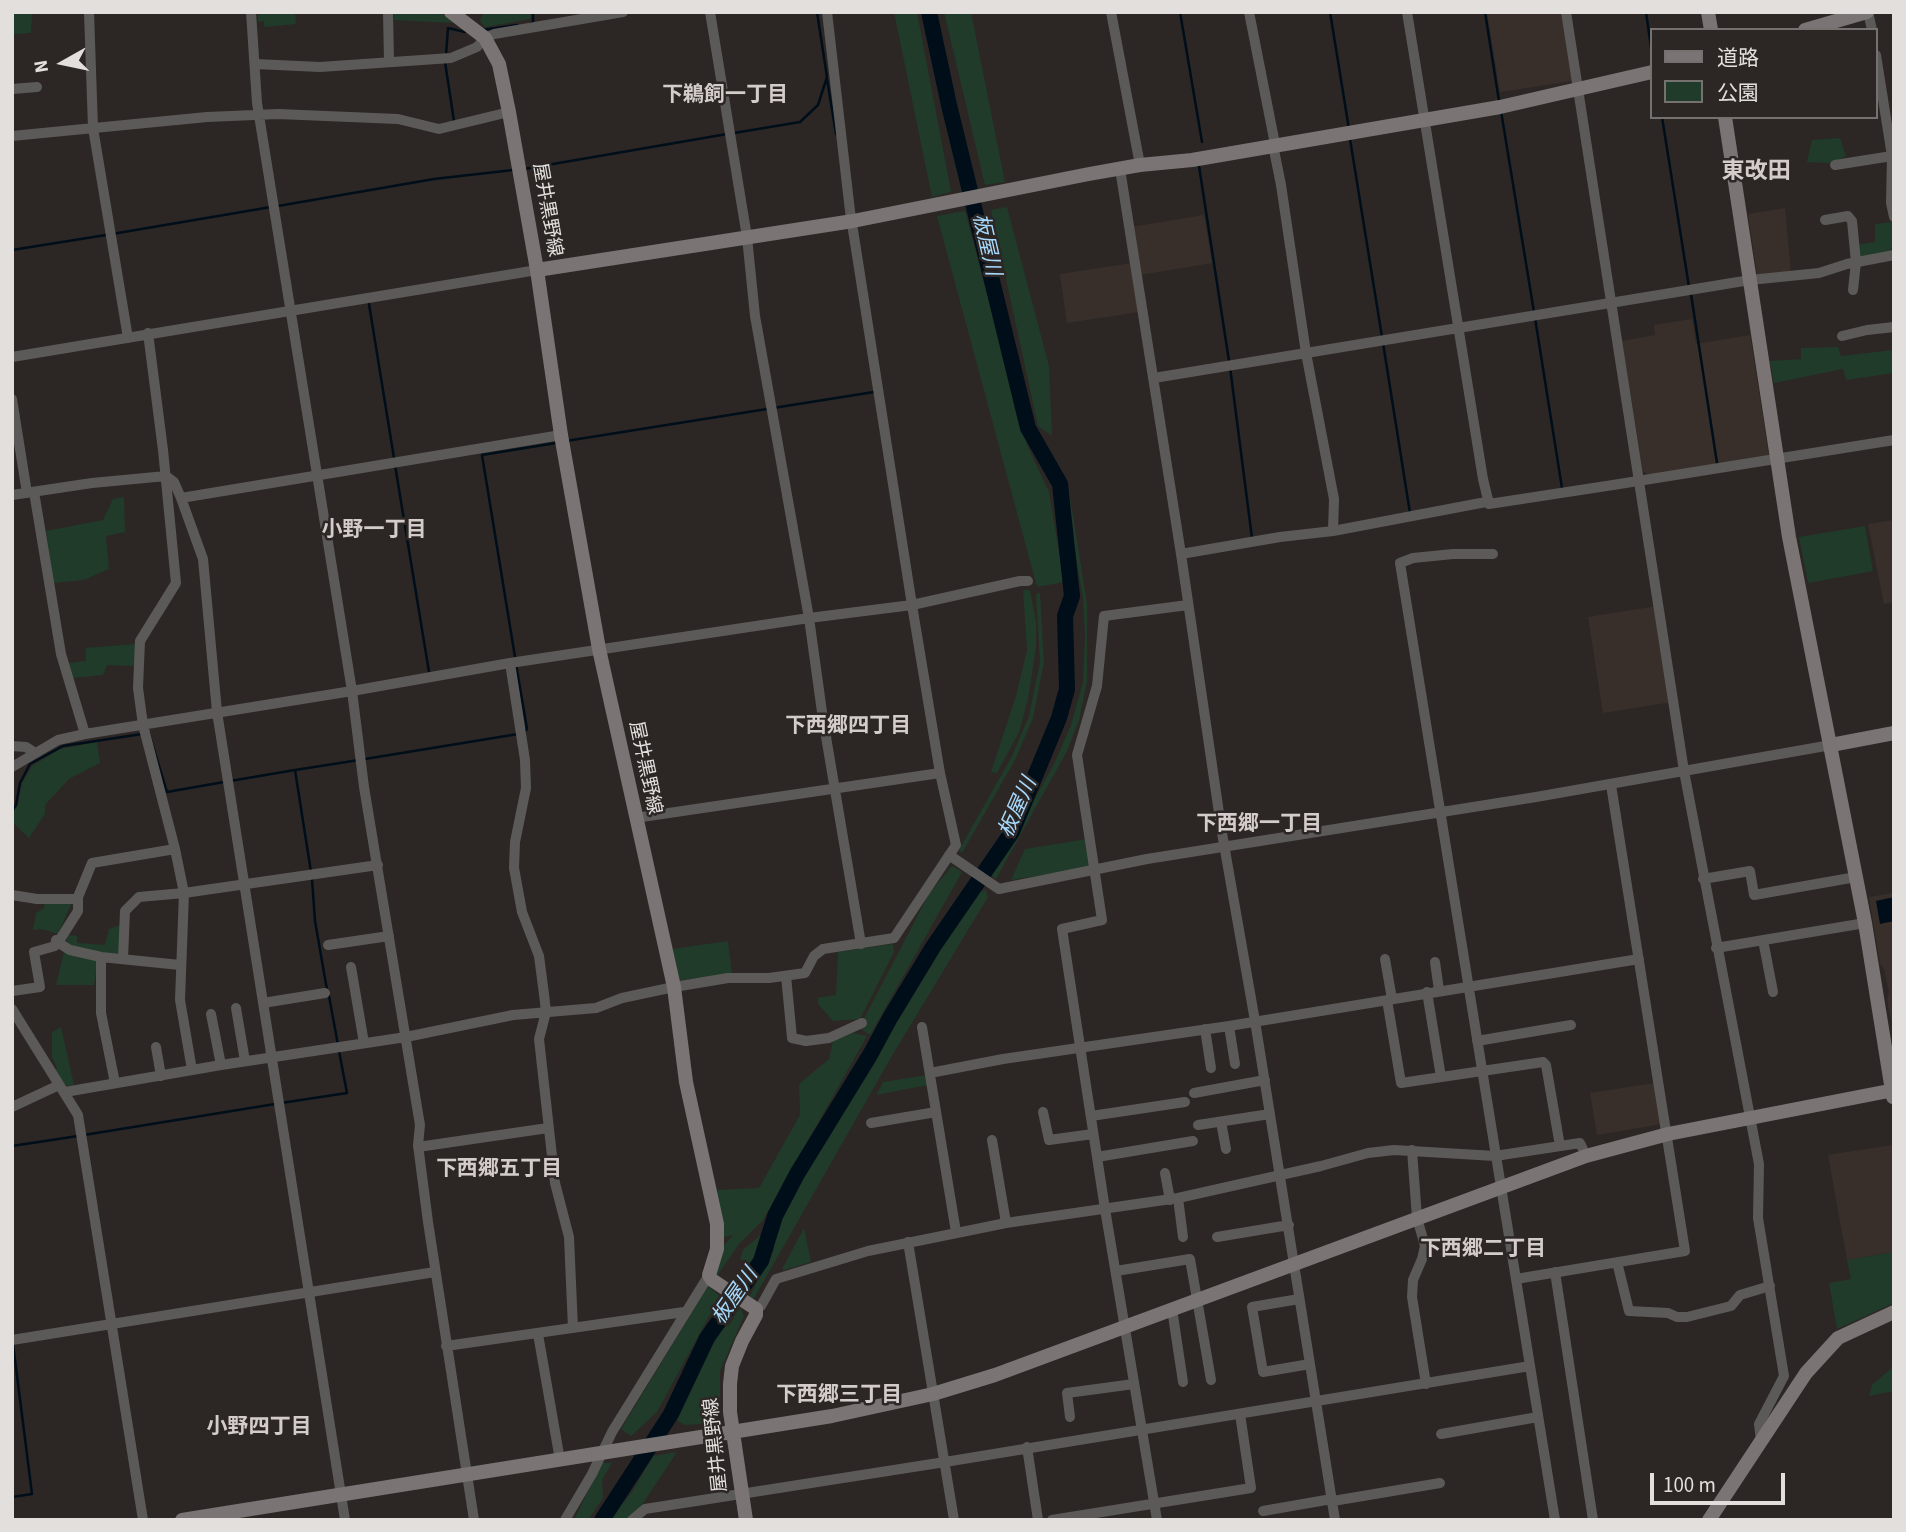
<!DOCTYPE html>
<html>
<head>
<meta charset="utf-8">
<style>
	body { margin:0 }
	#map { position:relative; width:1906px; height:1532px; overflow:hidden; background:#2c2725; font-family:"Source Sans 3","Noto Sans JP",sans-serif }
	canvas { display:block }
	.frame { position:absolute; inset:0; border:14px solid #e2dfdd; pointer-events:none }
	.legend { position:absolute; left:1650px; top:28px; width:228px; height:91px; box-sizing:border-box; background:#2c2725; border:2px solid #75716f; margin:0; padding:9px 12px; list-style:none; font-size:21px; color:#e2dfdd }
	.legend li { display:flex; align-items:center; gap:14px; height:35px }
	.legend b { width:35px; border:2px solid #75716f }
	.north { position:absolute; left:28px; top:28px; width:70px; height:70px; -webkit-text-stroke:5px #2c2725; paint-order:stroke; rotate:261deg; font-size:19px; font-weight:700; line-height:28px; text-align:center; color:#e2dfdd }
	.north::after { content:''; display:block; margin:auto; width:24px; height:32px; background:#e2dfdd; clip-path:polygon(50% 0,100% 100%,50% 72%,0 100%) }
	.scale { position:absolute; left:1650px; top:1473px; width:135px; height:32px; box-sizing:border-box; border:4px solid #e2dfdd; border-top:0; padding-left:9px; font-size:21px; line-height:24px; white-space:nowrap; color:#e2dfdd; -webkit-text-stroke:5px #2c2725; paint-order:stroke }
</style>
</head>
<body>
<div id="map">
<canvas width="1906" height="1532"></canvas>
<div class="frame"></div>
<ul class="legend">
<li><b style="height:9px;background:#7a7574"></b>道路</li>
<li><b style="height:19px;background:#203b29"></b>公園</li>
</ul>
<div class="north">N</div>
<div class="scale">100 m</div>
</div>
<script>
const c = document.querySelector('canvas').getContext('2d');
c.lineJoin = 'round';
function fill(path, color) { c.fillStyle = color; c.fill(path, 'evenodd'); }
const toPath = rows => new Path2D(rows.map(r => 'M' + r).join(''));
function stroke(path, color, width, dash) { c.strokeStyle = color; c.lineWidth = width; c.lineCap = dash ? 'butt' : 'round'; c.setLineDash(dash || []); c.stroke(path); }
function label(font, color, halo, rows, align = 'center') {
  c.font = font + ' "Source Sans 3","Noto Sans JP",sans-serif'; c.lineWidth = 5; c.setLineDash([]); c.textBaseline = 'middle'; c.strokeStyle = halo; c.fillStyle = color; for (const [text, x, y, turn = 0] of rows) {
    c.save(); c.translate(x, y); c.rotate((+turn || 0) * Math.PI / 180); c.textAlign = isNaN(turn) ? turn : align; if (halo) c.strokeText(text, 0, 0); c.fillText(text, 0, 0); c.restore();
  }
}
fill(toPath([
	[1487,12,1561,12,1572,81,1500,92],
	[1785,208,1791,273,1762,275,1757,274,1748,214],
	[1204,215,1212,263,1140,275,1131,227],
	[1132,263,1139,312,1067,323,1060,274],
	[1692,319,1696,344,1750,335,1769,456,1649,475,1643,471,1622,341,1655,335,1654,325],
	[1894,520,1894,602,1884,604,1868,524],
	[1657,606,1672,702,1603,713,1588,617],
	[1894,893,1894,1034,1887,1000,1889,992,1884,969,1880,963,1869,897],
	[1655,1083,1662,1124,1597,1135,1590,1093],
	[1893,1145,1894,1252,1847,1260,1828,1155]
]), '#392f2a');
fill(toPath([
	[12,12,32,12,31,33,12,34],
	[258,12,295,12,296,24,264,27,264,21,258,22],
	[394,12,439,12,455,23,394,20],
	[483,12,530,12,531,17,530,19,485,27,480,21],
	[894,12,917,12,951,192,932,197],
	[944,12,971,12,1005,182,985,185],
	[1840,138,1846,156,1831,163,1807,162,1812,140],
	[1007,207,1049,366,1052,436,1038,426,991,210],
	[965,211,1028,447,1049,492,1064,582,1037,587,937,216],
	[1892,222,1894,245,1889,251,1859,257,1857,245,1875,242,1875,224],
	[1838,347,1841,356,1894,350,1894,373,1846,380,1843,369,1774,383,1770,361,1801,359,1801,348],
	[1069,491,1087,604,1087,681,1079,720,1067,751,996,879,989,874,1006,850,1054,764,1071,725,1083,682,1085,635,1083,598,1065,492],
	[124,497,125,532,106,536,109,569,84,580,53,583,46,531,103,520,113,499],
	[1865,526,1873,571,1808,583,1799,537],
	[1023,590,1030,590,1036,622,1036,648,1028,699,1019,732,997,773,991,772,1016,696,1027,650],
	[1040,593,1044,662,1033,718,1015,760,962,853,959,850,1012,756,1029,716,1040,662,1036,594],
	[135,644,136,666,107,665,103,675,72,678,68,663,86,661,86,648],
	[97,742,100,763,69,779,45,805,45,814,29,838,12,822,12,813,18,805,22,783,32,766,60,749],
	[1087,839,1091,867,1011,880,1025,849],
	[952,866,962,872,870,1035,859,1028,929,894],
	[986,890,988,897,893,1054,753,1300,748,1299,774,1250,774,1231,780,1207,804,1176,831,1134,864,1072,889,1034,896,1016,957,917,975,893],
	[45,900,73,900,58,934,42,929,33,930,36,913,44,908],
	[121,925,120,953,99,953,94,985,56,985,68,935,77,936,77,943,105,945,109,929],
	[728,941,732,975,679,980,672,949],
	[893,944,894,952,860,1019,833,1021,819,1005,817,998,836,995,838,952],
	[61,1027,74,1085,68,1086,62,1084,54,1070,57,1068,52,1057,52,1032],
	[853,1033,867,1036,763,1220,739,1244,715,1279,712,1259,733,1235,724,1237,717,1190,759,1188,800,1115,799,1084,829,1059,833,1041],
	[927,1075,928,1085,876,1095,883,1082],
	[804,1228,811,1262,784,1270,782,1269],
	[763,1233,769,1236,761,1261,744,1280,730,1289,747,1260,740,1260,743,1250],
	[1894,1252,1894,1303,1837,1329,1829,1283,1851,1279,1847,1260],
	[708,1286,720,1296,657,1412,631,1436,621,1429],
	[740,1307,744,1316,720,1371,720,1412,712,1423,685,1425,676,1420,679,1407,707,1338,730,1324],
	[1894,1354,1894,1391,1869,1396,1872,1385,1891,1369],
	[677,1452,632,1520,609,1520,632,1492,653,1456],
	[602,1463,612,1463,602,1480,603,1498,588,1520,574,1520]
]), '#203b29');
fill(toPath([
	[1894,897,1894,921,1880,924,1876,901]
]), '#000e1a');
stroke(toPath([
	[1180,12,1202,142],
	[1330,12,1349,129],
	[1485,12,1499,101],
	[1646,12,1652,54],
	[531,23,533,22,533,12],
	[482,30,517,25],
	[446,55,448,28,465,32],
	[445,62,454,121],
	[827,79,836,134],
	[1501,111,1534,312],
	[1662,117,1689,287],
	[734,133,800,122,818,105,827,77,817,12],
	[1350,139,1382,337],
	[1199,166,1229,361],
	[524,169,727,134],
	[278,206,434,179,513,170],
	[112,234,271,207],
	[12,250,106,235],
	[1691,294,1717,463],
	[369,304,394,458],
	[1535,318,1562,488],
	[1383,343,1410,513],
	[1230,367,1252,538],
	[773,408,874,392],
	[566,441,767,409],
	[395,465,429,672],
	[515,657,482,455,556,443],
	[516,664,527,729,524,732],
	[149,733,167,792,224,782],
	[365,759,518,734],
	[230,781,295,770],
	[12,811,16,805,20,783,30,764,63,746,142,734],
	[311,872,295,770,359,760],
	[312,879,315,921,327,990],
	[329,996,338,1045],
	[281,1103,347,1093,339,1051],
	[84,1135,275,1104],
	[12,1146,78,1136],
	[12,1497,32,1494,13,1344]
]), '#000e1a', 2.5);
stroke(toPath([
	[602,1520,671,1414,707,1338,761,1261,775,1216,797,1174,870,1055,890,1018,933,947,1012,832,1059,718,1067,689,1065,616,1072,596,1060,484,1028,428,949,105,929,12]
]), '#000e1a', 16);
stroke(toPath([
	[89,12,93,128,128,338],
	[251,12,257,103,352,691,364,787,420,1125,418,1145,428,1222,474,1520],
	[388,12,389,62],
	[710,12,747,237,755,316,809,618,823,719,861,944],
	[1111,12,1140,165],
	[1249,12,1275,144],
	[1407,12,1483,479,1489,504],
	[1566,12,1684,771,1759,1164,1758,1218,1784,1376,1759,1424,1761,1441],
	[1868,12,1872,30],
	[1876,55,1892,156,1891,203,1894,217],
	[255,64,320,67,451,58,477,47,485,38,494,34,623,12],
	[12,89,37,87],
	[12,136,207,117,278,114,398,119,439,129,509,112],
	[1273,145,1281,185,1306,353,1334,499,1333,531],
	[1835,165,1892,156],
	[1120,169,1181,554,1222,833,1255,1021,1335,1520],
	[1825,220,1848,216,1852,221,1856,262,1853,290],
	[148,333,163,450,176,583,140,641,138,688,143,725,175,849,184,893,180,1000,192,1070],
	[1842,336,1867,330,1894,327],
	[12,357,537,270],
	[1154,378,1750,280,1819,273,1847,264,1894,255],
	[12,399,27,493],
	[34,492,61,654,85,734],
	[12,495,92,483,166,476,174,482,181,498,203,559,217,712,345,1520],
	[181,498,561,435],
	[1181,554,1280,537,1333,531,1486,502,1489,504,1613,485,1894,440],
	[1493,554,1453,554,1413,558,1400,563,1555,1520],
	[510,663,525,760,526,788,515,842,514,868,522,912,539,956,544,994,546,1012,539,1039,555,1183,569,1237,573,1328],
	[12,746,26,747,35,753],
	[12,767,58,740,85,734,352,691,510,663,809,618,912,605,1020,581,1028,581],
	[635,818,940,773],
	[949,855,999,889,1147,859,1536,797,1831,745],
	[1703,879,1750,871,1754,895,1856,877],
	[12,895,37,899,78,899],
	[1763,940,1773,992],
	[328,945,389,936],
	[1716,948,1865,923],
	[101,957,70,950,62,945,59,941,78,911,78,897,92,863,175,849],
	[123,959,125,911,139,897,184,893,378,865],
	[1385,959,1392,999],
	[1435,962,1439,990],
	[351,967,364,1043],
	[786,976,792,1038,806,1041,829,1038,862,1023],
	[12,991,40,987,34,952,55,946,56,940,59,941],
	[1427,992,1441,1077],
	[1387,1000,1401,1083,1543,1062,1546,1065,1560,1146],
	[263,1003,325,993],
	[236,1008,245,1061],
	[12,1009,78,1115,143,1520],
	[211,1014,221,1065],
	[1229,1026,1235,1064],
	[922,1027,956,1232],
	[1205,1029,1211,1068],
	[1477,1041,1571,1025],
	[156,1047,161,1076],
	[930,1073,1003,1059,1229,1026,1639,959],
	[115,1083,101,1013,101,957,180,965],
	[65,1092,221,1065,406,1037,513,1015,596,1008,622,998,674,987,728,978,769,978,805,973,814,956,823,949,894,938,956,845,940,773,912,605,850,211,827,12],
	[1194,1093,1265,1080],
	[12,1107,59,1085],
	[1043,1112,1049,1140,1093,1134],
	[1091,1116,1185,1102],
	[1221,1122,1226,1149],
	[871,1123,936,1112],
	[1198,1125,1270,1114],
	[992,1140,1006,1223],
	[418,1147,548,1128],
	[1412,1150,1417,1218,1425,1246,1422,1259,1413,1280,1412,1297,1426,1384],
	[1097,1157,1193,1141],
	[1165,1173,1170,1200],
	[1178,1198,1183,1237],
	[1217,1237,1289,1225],
	[908,1242,954,1520],
	[1617,1262,1629,1311,1668,1313,1677,1317,1687,1317,1731,1306,1740,1295,1770,1286],
	[1116,1271,1190,1259,1211,1380],
	[1555,1272,1593,1520],
	[1516,1279,1685,1251,1611,785],
	[1299,1299,1252,1307,1263,1372,1310,1364],
	[756,1309,761,1306,776,1279,868,1251,1006,1223,1178,1198,1321,1166,1368,1153,1394,1150,1495,1156,1580,1143,1586,1156],
	[1172,1309,1183,1382],
	[538,1334,560,1460],
	[12,1340,435,1272],
	[446,1346,684,1312],
	[1070,1417,1067,1393,1134,1384],
	[1441,1434,1538,1417],
	[1027,1447,1038,1520],
	[1263,1511,1326,1500,1333,1501,1440,1483],
	[565,1520,592,1474,612,1432,709,1275],
	[632,1520,645,1509,945,1462,1530,1366],
	[1052,1520,1251,1488,1240,1414],
	[1157,1520,1105,1209,1062,929,1102,920,1077,755,1097,686,1104,616,1188,605]
]), '#5c5a59', 10);
stroke(toPath([
	[451,12,485,38,499,64,509,112,537,270,561,435,599,649,674,987,686,1082,717,1224,717,1249,709,1275,712,1280,756,1309,756,1315,742,1341,732,1366,730,1384,730,1412,746,1520],
	[1708,12,1711,30],
	[1805,30,1867,12],
	[1725,117,1789,537,1865,923,1893,1097],
	[537,270,853,221,1089,174,1140,165,1192,160,1500,107,1652,72],
	[1831,745,1894,733],
	[182,1520,832,1416,933,1394,995,1375,1586,1156,1668,1134,1894,1090],
	[1709,1520,1806,1373,1838,1338,1894,1312]
]), '#7a7574', 14);
label('19px', '#e2dfdd', '#2c2725', [
	["屋井黒野線",546,210,80],
	["屋井黒野線",644,768,78],
	["屋井黒野線",717,1445,-96]
]);
label('bold 21px', '#d3ccca', '#2c2725', [
	["下鵜飼一丁目",725,96],
	["小野一丁目",374,531],
	["下西郷四丁目",848,727],
	["下西郷一丁目",1259,825],
	["下西郷五丁目",499,1170],
	["下西郷二丁目",1483,1250],
	["下西郷三丁目",839,1396],
	["小野四丁目",259,1428]
]);
label('italic 21px', '#a6d9fd', '#2c2725', [
	["板屋川",985,245,77],
	["板屋川",1019,808,-66],
	["板屋川",736,1297,-55]
]);
label('bold 23px', '#d3ccca', '#2c2725', [
	["東改田",1756,173]
]);
</script>
</body>
</html>
